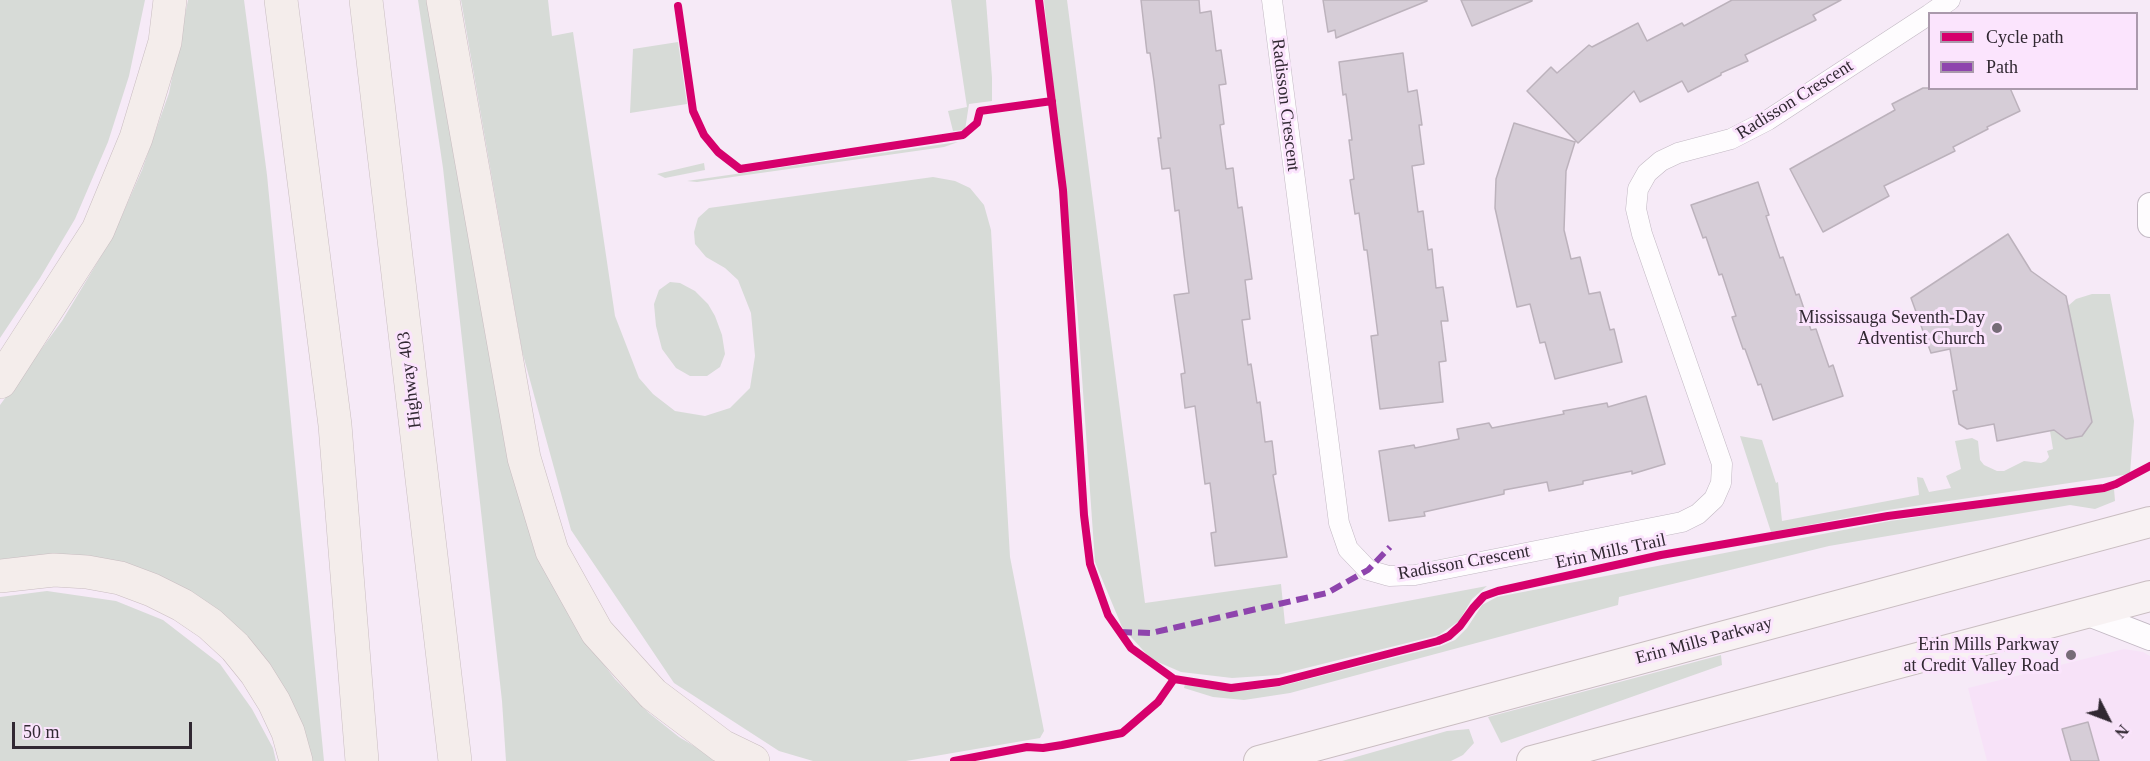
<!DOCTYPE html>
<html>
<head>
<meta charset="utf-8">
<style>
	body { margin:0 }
	#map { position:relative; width:2150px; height:761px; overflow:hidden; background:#f6eaf7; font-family:"Times New Roman",serif }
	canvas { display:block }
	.legend { position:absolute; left:1928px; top:12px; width:210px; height:78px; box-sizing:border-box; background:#fbe4fd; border:2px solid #aa99ac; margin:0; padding:8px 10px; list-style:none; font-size:18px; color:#312832 }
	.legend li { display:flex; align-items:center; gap:12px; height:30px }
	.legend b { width:30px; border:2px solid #aa99ac }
	.north { position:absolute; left:2078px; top:689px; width:60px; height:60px; -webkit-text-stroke:4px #fbe4fd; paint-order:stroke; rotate:132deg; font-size:16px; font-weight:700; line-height:24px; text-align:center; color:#312832 }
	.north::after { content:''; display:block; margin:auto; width:21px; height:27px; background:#312832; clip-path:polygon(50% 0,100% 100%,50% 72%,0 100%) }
	.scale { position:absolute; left:12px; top:722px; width:180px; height:27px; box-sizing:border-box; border:3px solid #312832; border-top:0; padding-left:8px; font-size:18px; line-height:21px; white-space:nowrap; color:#312832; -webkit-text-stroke:4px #fbe4fd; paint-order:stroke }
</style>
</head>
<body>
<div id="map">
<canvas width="2150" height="761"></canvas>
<ul class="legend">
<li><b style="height:8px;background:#d6006c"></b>Cycle path</li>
<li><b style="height:8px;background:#8e44ad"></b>Path</li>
</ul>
<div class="north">N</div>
<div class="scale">50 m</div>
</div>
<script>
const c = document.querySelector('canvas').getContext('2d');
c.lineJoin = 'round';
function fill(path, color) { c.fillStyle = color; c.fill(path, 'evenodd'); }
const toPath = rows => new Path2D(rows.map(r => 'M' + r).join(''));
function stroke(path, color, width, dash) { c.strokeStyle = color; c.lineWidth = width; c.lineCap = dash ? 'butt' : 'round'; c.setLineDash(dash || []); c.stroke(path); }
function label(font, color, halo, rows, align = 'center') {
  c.font = font + ' "Times New Roman",serif'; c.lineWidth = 6; c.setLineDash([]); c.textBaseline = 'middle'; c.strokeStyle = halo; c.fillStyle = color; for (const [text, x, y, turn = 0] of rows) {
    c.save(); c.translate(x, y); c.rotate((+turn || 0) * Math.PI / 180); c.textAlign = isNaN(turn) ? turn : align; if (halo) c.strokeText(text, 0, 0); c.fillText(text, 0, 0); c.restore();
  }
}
fill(toPath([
	[2124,649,2143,652,2150,656,2150,761,1987,761,1968,688]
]), '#f7e2f8');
fill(toPath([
	[0,0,145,0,129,76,108,142,75,219,40,278,0,338],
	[188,0,244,0,267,175,324,761,309,761,190,598,0,562,0,405,62,321,112,238,142,170,169,93],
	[418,0,430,0,581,635,615,679,649,713,679,737,719,761,506,761,502,701,443,168],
	[461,0,548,0,552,36,573,32,615,316,639,378,653,394,675,411,705,416,730,408,750,388,755,356,751,313,738,280,725,268,706,257,695,244,694,232,698,218,709,208,933,177,955,181,970,188,984,205,991,230,1010,557,1044,731,1040,738,906,761,813,761,779,751,674,683,571,530,522,351],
	[951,0,986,0,992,78,992,101,969,104,965,130,953,131,948,111,967,107],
	[1044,0,1067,0,1145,603,1281,584,1285,624,1487,586,1472,599,1459,621,1439,635,1278,675,1232,678,1181,672,1151,659,1122,627,1095,562,1077,306],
	[678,42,687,104,630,113,633,49],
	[958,142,944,147,697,182,687,181],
	[704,163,705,170,665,178,657,174],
	[670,282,680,283,695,291,708,304,715,316,722,335,725,354,720,367,707,376,690,376,676,368,662,349,656,326,654,304,659,290],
	[2092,294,2110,294,2134,421,2130,474,1888,510,1771,532,1740,436,1762,440,1776,483,1778,482,1782,521,1919,495,1917,477,1923,478,1929,492,1951,488,1946,476,1961,469,1955,441,1972,438,1978,441,1980,460,1984,465,1997,471,2004,471,2024,461,2041,463,2046,461,2049,457,2047,451,2053,449,2050,431,2054,430,2066,439,2085,391,2068,306,2076,299],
	[2114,489,2115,501,2095,509,2070,505,1829,546,1619,597,1618,605,1290,693,1244,700,1213,697,1184,688,1185,684,1207,688,1242,691,1277,687,1441,646,1455,640,1467,628,1482,605,1497,597,1890,521],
	[47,591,116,601,163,620,220,664,252,709,273,748,276,761,0,761,0,597],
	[1721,655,1722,665,1501,743,1488,717],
	[1469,729,1474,743,1463,755,1451,761,1342,761,1447,731]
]), '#d7dbd7');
const building = toPath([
	[1141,0,1199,0,1200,13,1211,11,1216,51,1221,50,1226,84,1219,85,1224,124,1220,125,1226,169,1233,168,1238,208,1242,207,1252,279,1245,280,1250,319,1242,320,1248,365,1251,364,1257,403,1260,402,1265,442,1272,441,1276,474,1273,475,1287,557,1215,566,1211,533,1216,532,1210,483,1205,484,1195,406,1185,408,1181,374,1185,373,1174,295,1189,293,1184,254,1179,210,1175,211,1170,168,1162,169,1158,138,1161,138,1154,81,1150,53,1147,53,1141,0],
	[1323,0,1427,0,1427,1,1336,38,1335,30,1328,32,1323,0],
	[1461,0,1532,0,1532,1,1472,26,1461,0],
	[1732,0,1841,0,1813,15,1816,20,1745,55,1748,61,1721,73,1721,75,1688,92,1682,81,1640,102,1634,91,1578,143,1527,91,1551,67,1557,73,1589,45,1592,47,1638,23,1647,41,1682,23,1684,26,1732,0],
	[1403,53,1408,92,1417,90,1422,125,1419,125,1424,164,1412,166,1418,212,1423,211,1428,250,1432,249,1436,288,1443,287,1448,321,1441,321,1446,361,1439,362,1443,402,1380,409,1371,336,1378,335,1367,250,1364,250,1359,213,1355,214,1350,180,1354,179,1349,140,1352,140,1346,94,1343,95,1339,62,1403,53],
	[1923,88,2010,88,2020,111,1987,127,1988,129,1953,147,1955,151,1884,186,1889,196,1823,232,1790,169,1895,110,1892,104,1923,88],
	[1514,123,1575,142,1566,171,1564,230,1571,259,1580,257,1589,294,1600,292,1610,330,1614,329,1622,362,1555,379,1545,342,1540,343,1530,304,1517,307,1495,208,1496,179,1514,123],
	[1758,182,1769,215,1766,216,1780,258,1783,257,1796,295,1799,294,1811,330,1816,329,1829,367,1833,365,1843,396,1773,420,1761,384,1758,385,1745,349,1743,349,1732,317,1736,316,1722,274,1719,275,1706,237,1703,238,1691,205,1758,182],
	[2008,234,2031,271,2066,296,2092,422,2082,436,2066,439,2054,430,1997,441,1994,424,1967,429,1959,424,1953,391,1957,390,1950,349,1931,353,1911,298,2008,234],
	[1646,396,1665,464,1632,474,1632,471,1583,481,1583,484,1549,491,1547,482,1504,490,1504,494,1424,512,1425,516,1389,521,1379,451,1414,445,1415,448,1459,439,1457,429,1489,423,1492,428,1564,414,1563,411,1607,403,1608,407,1646,396],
	[2088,722,2099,761,2071,761,2062,729,2088,722]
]);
fill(building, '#d6cdd7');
stroke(building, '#bcb2bc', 1.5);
const minor = toPath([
	[1272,0,1339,523,1348,549,1368,570,1389,576,1415,575,1682,522,1698,514,1714,499,1721,483,1722,464,1642,234,1636,209,1638,189,1647,173,1661,161,1678,153,1731,139,1768,120,1930,14],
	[1930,14,1950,0]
]);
const tertiary = toPath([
	[2150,205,2150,225],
	[2086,613,2150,638]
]);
const primary = toPath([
	[1259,761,2150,522],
	[1532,761,2150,596]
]);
const motorway = toPath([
	[281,0,335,425,362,761],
	[366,0,455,761],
	[443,0,524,458,552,551,597,632,653,694,722,746,753,761],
	[0,382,98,230,136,138,165,42,170,0],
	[0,576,54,570,87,572,120,578,152,590,182,605,210,624,235,647,256,673,274,702,288,732,296,761]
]);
stroke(minor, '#c2b8c3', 21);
stroke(tertiary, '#c2b8c3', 26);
stroke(primary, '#c9bdc1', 32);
stroke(motorway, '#c9bdc1', 34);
stroke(minor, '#fefcfe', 20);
stroke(tertiary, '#fefcfe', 24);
stroke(primary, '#f8f2f3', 30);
stroke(motorway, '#f4edeb', 33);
stroke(toPath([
	[1120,632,1151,633,1327,593,1368,570,1390,547]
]), '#8e44ad', 6, [12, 6]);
stroke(toPath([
	[1039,0,1063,190,1084,515,1090,564,1108,615,1131,648,1174,679,1231,688,1279,682,1438,641,1449,636,1460,626,1473,608,1484,596,1498,591,1661,555,1888,516,2104,488,2116,484,2150,466],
	[678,6,693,111,704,135,718,152,740,169,963,135,977,123,980,111,1052,101],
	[954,761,1027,747,1043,748,1062,745,1122,733,1158,702,1174,679]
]), '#d6006c', 8);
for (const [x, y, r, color] of [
	[1997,328,6,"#766c77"],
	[2071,655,6,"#766c77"]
]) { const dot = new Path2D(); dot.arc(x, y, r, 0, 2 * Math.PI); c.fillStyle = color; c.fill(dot); stroke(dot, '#fbe4fd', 2); }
label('18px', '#312832', '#fbe4fd', [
	["Radisson Crescent",1795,100,-32],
	["Radisson Crescent",1285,105,83],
	["Highway 403",410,380,-97],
	["Erin Mills Trail",1611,552,-12],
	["Radisson Crescent",1464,563,-10],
	["Erin Mills Parkway",1704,641,-15]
]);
label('18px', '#312832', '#fbe4fd', [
	["Mississauga Seventh-Day",1985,318],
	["Adventist Church",1985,339],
	["Erin Mills Parkway",2059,645],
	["at Credit Valley Road",2059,666]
], 'right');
</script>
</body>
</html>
